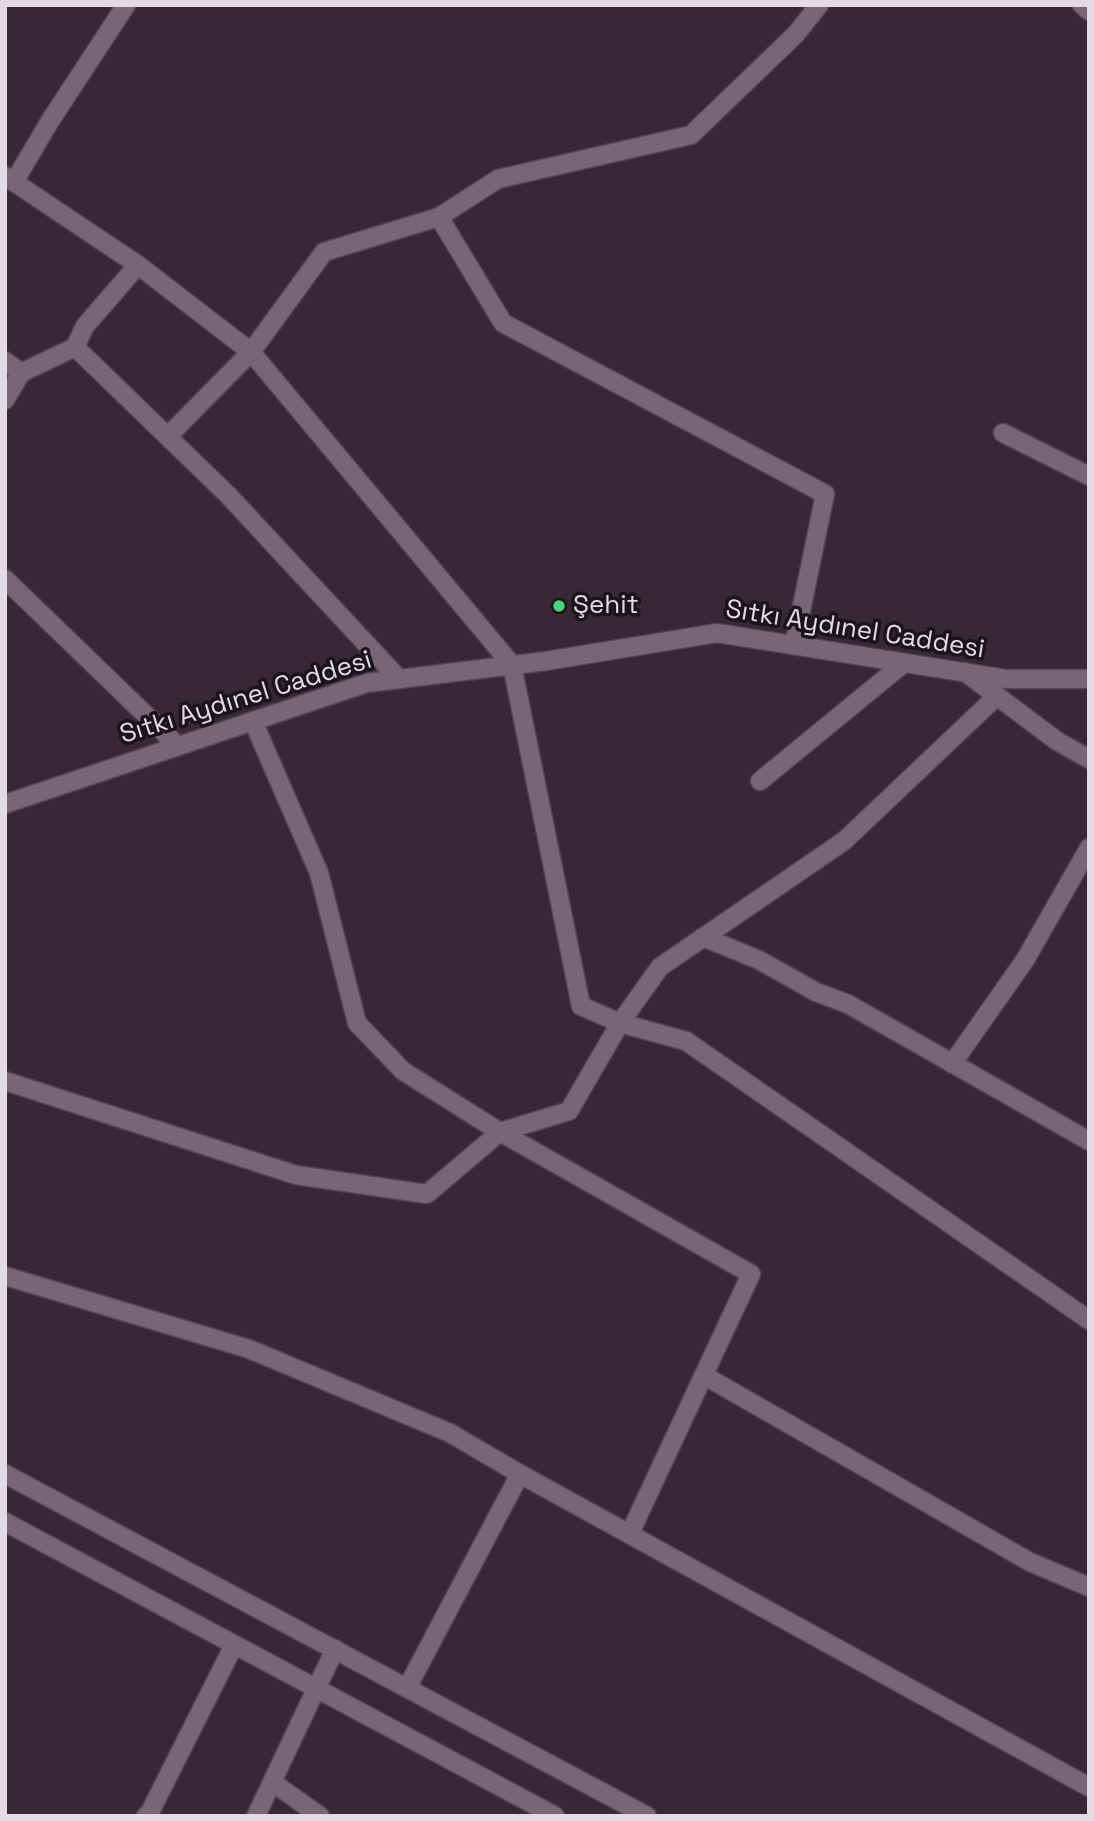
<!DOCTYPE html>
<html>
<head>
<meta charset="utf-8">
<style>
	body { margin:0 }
	#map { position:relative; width:1094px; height:1821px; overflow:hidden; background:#382836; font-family:"Space Grotesk",sans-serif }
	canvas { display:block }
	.frame { position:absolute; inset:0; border:7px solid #e4dae3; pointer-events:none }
</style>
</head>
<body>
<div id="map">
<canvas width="1094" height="1821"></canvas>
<div class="frame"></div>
</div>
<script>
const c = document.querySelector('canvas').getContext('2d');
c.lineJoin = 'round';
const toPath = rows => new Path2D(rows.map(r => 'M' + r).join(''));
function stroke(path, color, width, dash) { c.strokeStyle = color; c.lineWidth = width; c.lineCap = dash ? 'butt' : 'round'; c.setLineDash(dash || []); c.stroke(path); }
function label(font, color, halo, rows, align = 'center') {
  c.font = font + ' "Space Grotesk",sans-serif'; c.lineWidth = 7; c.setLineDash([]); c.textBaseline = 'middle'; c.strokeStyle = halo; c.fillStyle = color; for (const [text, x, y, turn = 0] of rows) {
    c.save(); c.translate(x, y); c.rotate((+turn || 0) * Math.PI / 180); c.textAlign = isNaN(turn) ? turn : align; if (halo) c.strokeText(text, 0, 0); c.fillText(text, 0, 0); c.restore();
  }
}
const minor = toPath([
	[1082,5,1089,11],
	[5,176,138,265,251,352,512,665,581,1006,620,1023,686,1041,1089,1320],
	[14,182,50,121,126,5],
	[439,217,503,323,825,494,794,645],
	[75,347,228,495,399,679],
	[5,361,21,373],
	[5,400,21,373,75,347,85,326,138,265],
	[1003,433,1089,476],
	[168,436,251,352,324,252,439,217,498,179,691,135,796,34,819,5],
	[5,579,178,746],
	[965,672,1057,741,1089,759],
	[253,721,319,873,357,1023,403,1071,500,1132,751,1274,630,1533],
	[760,781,904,663],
	[703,937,759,960,816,992,848,1004,1089,1141],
	[952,1064,1025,960,1089,848],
	[5,1081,296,1175,427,1194,500,1132,569,1111,620,1023,660,967,844,841,997,696],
	[5,1276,249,1349,450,1433,520,1474,1089,1787],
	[705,1376,1030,1562,1089,1587],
	[407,1688,520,1474],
	[272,1782,320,1816],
	[146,1816,150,1812,234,1645],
	[256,1816,335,1649]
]);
const tertiary = toPath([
	[5,804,367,683,546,661,717,633,1006,679,1089,679],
	[5,1474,647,1816],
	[5,1522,555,1816]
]);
stroke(minor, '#524551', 21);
stroke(tertiary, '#524551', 21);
stroke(minor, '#786676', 18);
stroke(tertiary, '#786676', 18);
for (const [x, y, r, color] of [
	[559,606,7,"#43d77b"]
]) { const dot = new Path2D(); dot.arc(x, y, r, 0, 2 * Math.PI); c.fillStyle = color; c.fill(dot); stroke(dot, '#1b141a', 2.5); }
label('26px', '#e4dae3', '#1b141a', [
	["Şehit",573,606]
], 'left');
label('26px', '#e4dae3', '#1b141a', [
	["Sıtkı Aydınel Caddesi",855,630,9],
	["Sıtkı Aydınel Caddesi",246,698,-17]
]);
</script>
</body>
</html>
